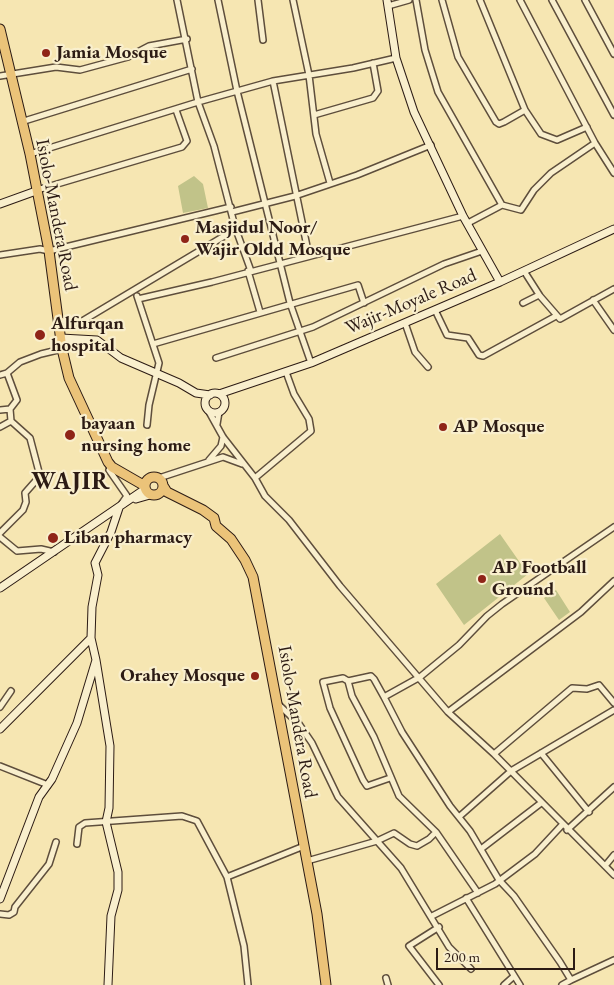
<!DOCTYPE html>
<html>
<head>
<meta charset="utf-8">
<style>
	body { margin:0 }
	#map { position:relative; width:614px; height:985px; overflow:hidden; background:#f6e6b2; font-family:"EB Garamond",serif }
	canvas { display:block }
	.scale { position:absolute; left:436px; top:948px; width:139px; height:22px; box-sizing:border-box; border:2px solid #2c1b14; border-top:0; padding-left:6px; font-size:15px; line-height:18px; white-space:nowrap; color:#2c1b14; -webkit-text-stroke:4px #f9efcd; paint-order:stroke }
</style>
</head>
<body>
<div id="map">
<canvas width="614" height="985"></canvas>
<div class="scale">200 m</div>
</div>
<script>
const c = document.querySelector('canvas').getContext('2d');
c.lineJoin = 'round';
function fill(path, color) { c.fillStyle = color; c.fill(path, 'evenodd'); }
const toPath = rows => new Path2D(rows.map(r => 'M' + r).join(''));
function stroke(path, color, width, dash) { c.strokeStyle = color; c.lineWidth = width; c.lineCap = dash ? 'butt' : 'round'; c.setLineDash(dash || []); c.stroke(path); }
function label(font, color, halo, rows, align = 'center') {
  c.font = font + ' "EB Garamond",serif'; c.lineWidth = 4.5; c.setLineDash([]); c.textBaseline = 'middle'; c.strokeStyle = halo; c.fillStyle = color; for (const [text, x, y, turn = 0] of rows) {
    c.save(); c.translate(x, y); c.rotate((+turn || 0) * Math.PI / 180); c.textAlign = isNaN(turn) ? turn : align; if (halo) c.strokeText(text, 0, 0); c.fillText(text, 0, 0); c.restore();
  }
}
fill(toPath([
	[194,176,203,184,208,208,183,213,178,186],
	[500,534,528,574,464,625,436,584],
	[556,590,570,612,559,620,544,598]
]), '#c1c389');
const street = toPath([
	[218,0,237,91,290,303,311,363],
	[258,0,263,40],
	[293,0,309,75,316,134,330,183],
	[416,0,425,50,438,92,502,205],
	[442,0,458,57,496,122,499,124,504,122,525,110],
	[480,0,525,110,541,134,557,140,587,127],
	[520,0,595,143,614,173],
	[552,0,614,115],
	[585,0,614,54],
	[388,6,409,0],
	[0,76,56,67,80,70,128,57,149,46,187,39],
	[273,81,309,256],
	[314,115,373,98,378,91,373,63],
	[21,122,192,69],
	[30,154,198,102,273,81,353,68,396,58],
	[37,190,182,147,187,141,176,110],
	[232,212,295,196,357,175,431,145],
	[468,223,502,205,521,210,534,190,551,173,595,143],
	[235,227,251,271],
	[0,255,40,249,49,251,231,207],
	[248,271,260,312],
	[524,271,540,296,560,319,614,289],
	[137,296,159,363,149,405,147,425],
	[138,299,212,282,463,216],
	[593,300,614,330],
	[523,303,539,295],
	[435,310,447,335,468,338,479,355,483,356,556,316],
	[59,320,75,323,84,320,226,235,235,227,214,146,198,102,177,0],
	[405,323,415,352,428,367],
	[153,344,358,285,364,303],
	[216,358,313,327,444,264,482,251],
	[0,375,7,373,20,362,41,354,62,349],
	[0,410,10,409],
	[208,410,223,437,255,478,265,496,289,520,340,586,448,712,494,754,614,875],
	[217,424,219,412],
	[0,427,11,421],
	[209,460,221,446,223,437],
	[112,467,109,470,127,496,122,503],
	[159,478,223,457,242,464],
	[255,478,311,431,309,419,294,394,286,372],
	[0,533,23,510,26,502,25,493,40,476,30,438,11,421,10,409,17,400,7,373],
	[0,537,17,551,41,549,54,552],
	[348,681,352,696,374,737,399,796,436,832,478,893],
	[384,697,374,679,371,676,348,681,343,678,323,682,330,708,363,780,367,786,390,778],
	[278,704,299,724,312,743,338,797,401,868,449,947,471,969],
	[0,707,11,691],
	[448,712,581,612,614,581],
	[541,753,589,812],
	[494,754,572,688,587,689,599,685,614,703],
	[0,766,48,785],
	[460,816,511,771,614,710],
	[567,830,614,787],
	[77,844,79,827,85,823,182,816,197,821,227,877,244,946,248,985],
	[481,849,541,803],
	[307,861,377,841,394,833,410,844,417,846,429,839,436,832],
	[605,866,614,855],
	[227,877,304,846],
	[466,898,520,985],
	[0,914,9,915,14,912,15,907,49,864,56,842],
	[432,916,495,884,535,854,562,825],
	[439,927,409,946,439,985],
	[386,978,388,985],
	[571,980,614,960],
	[504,985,513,977],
	[562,985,571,980,560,962,514,896,499,880,470,831,450,806,402,732,384,697,420,677,459,645,487,616,502,604,614,527]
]);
const secondary = toPath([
	[387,0,396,58,414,112,463,216,500,282],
	[0,204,36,191],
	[61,338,97,340,121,358,179,383,196,393,210,395],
	[62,349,83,340],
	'205 403a10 10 0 1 1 20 0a10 10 0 1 1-20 0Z',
	[219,394,311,363,500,282,614,229],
	[136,499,150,495],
	[0,588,145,489],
	[96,660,110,746,109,808,106,822,118,872,118,890,111,916,108,985],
	[0,729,91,638,92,607,98,575,95,563,111,532,119,508],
	[0,899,39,797,52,779,77,723,96,660,91,638]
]);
const highway = toPath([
	[0,29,30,154,49,251,62,349,69,378,108,462,112,467,145,486],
	'145 486a9 9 0 1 1 18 0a9 9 0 1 1-18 0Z',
	[164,487,167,492,203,510,214,518,216,526,231,539,245,560,253,577,317,914,326,985]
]);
stroke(street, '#5e4e3c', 8);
stroke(secondary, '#2c1b14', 9);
stroke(highway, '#2c1b14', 11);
stroke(street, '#f9efcd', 5);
stroke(secondary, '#f9efcd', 7);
stroke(highway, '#ebc379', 9);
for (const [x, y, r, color] of [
	[46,53,5,"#8f2418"],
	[185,239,5,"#8f2418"],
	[40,335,6,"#8f2418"],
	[443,427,5,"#8f2418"],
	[70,435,6,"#8f2418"],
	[53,538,6,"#8f2418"],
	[482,579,5,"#8f2418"],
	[255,676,5,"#8f2418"]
]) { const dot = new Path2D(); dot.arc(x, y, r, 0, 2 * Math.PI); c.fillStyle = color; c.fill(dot); stroke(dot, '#f9efcd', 2); }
label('bold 19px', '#2c1b14', '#f9efcd', [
	["Jamia Mosque",56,53],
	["Masjidul Noor/",195,228],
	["Wajir Oldd Mosque",195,250],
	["Alfurqan",51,324],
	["hospital",51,346],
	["bayaan",81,424],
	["nursing home",81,446],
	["AP Mosque",453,427],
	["Liban pharmacy",64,538],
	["AP Football",492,568],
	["Ground",492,590],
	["Orahey Mosque",245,676,"right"]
], 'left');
label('19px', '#2c1b14', '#f9efcd', [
	["Isiolo-Mandera Road",56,215,79],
	["Wajir-Moyale Road",411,302,-23],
	["Isiolo-Mandera Road",297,722,80]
]);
c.letterSpacing = '1px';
label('bold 24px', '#2c1b14', '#f9efcd', [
	["WAJIR",71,482]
]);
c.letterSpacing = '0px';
</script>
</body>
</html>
